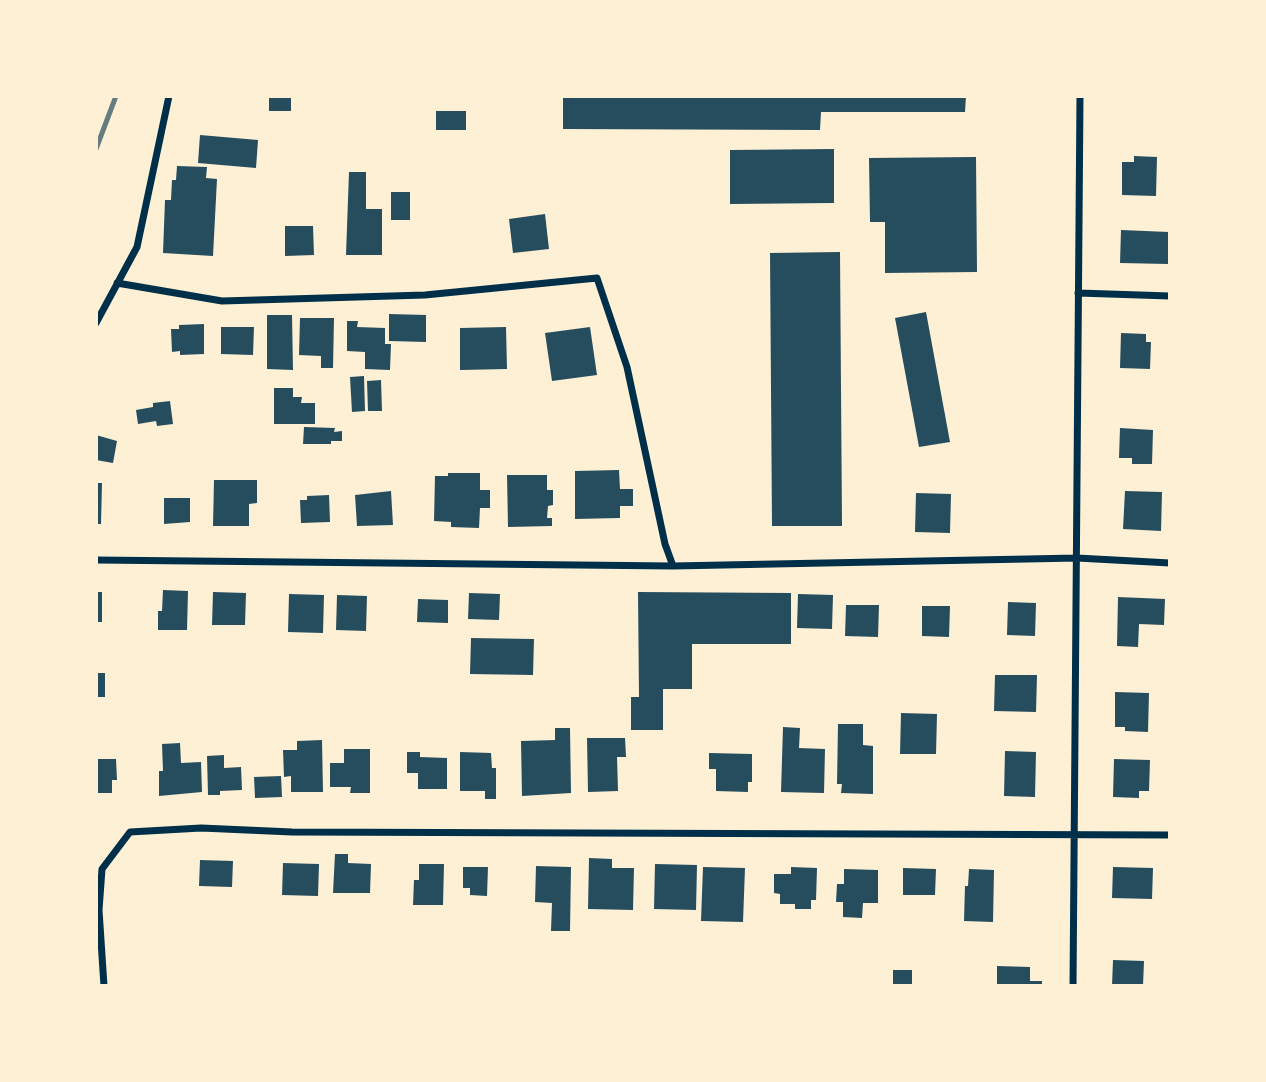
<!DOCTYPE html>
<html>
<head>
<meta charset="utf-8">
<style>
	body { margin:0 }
	#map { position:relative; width:1266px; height:1082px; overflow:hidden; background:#fdf0d5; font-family:Arial,sans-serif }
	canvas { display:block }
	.frame { position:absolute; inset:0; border:98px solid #fdf0d5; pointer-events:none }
</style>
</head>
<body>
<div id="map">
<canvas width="1266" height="1082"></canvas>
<div class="frame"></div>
</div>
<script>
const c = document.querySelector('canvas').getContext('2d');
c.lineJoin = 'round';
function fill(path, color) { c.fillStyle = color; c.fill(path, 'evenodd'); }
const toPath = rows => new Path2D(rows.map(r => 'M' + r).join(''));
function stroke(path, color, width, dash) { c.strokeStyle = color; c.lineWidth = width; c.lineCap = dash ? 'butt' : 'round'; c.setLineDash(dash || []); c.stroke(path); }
fill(toPath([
	[269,96,291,96,291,111,269,111],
	[563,96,966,96,965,112,821,112,820,130,563,129],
	[436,111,466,111,466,130,436,130],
	[200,135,258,140,256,168,198,163],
	[834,149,834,203,730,204,730,150],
	[1134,156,1157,157,1156,196,1122,195,1122,162,1134,162],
	[976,157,977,272,885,273,885,222,870,222,869,158],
	[177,166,207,167,206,178,217,179,213,256,163,253,165,200,171,200,172,180,176,180],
	[349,172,366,172,366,209,382,209,382,255,346,255],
	[391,192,410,192,410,220,391,220],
	[545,214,549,249,513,253,509,219],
	[285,226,313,226,314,255,285,256],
	[1121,230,1169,232,1168,264,1120,263],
	[840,252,842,526,772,526,770,253],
	[926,312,950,442,919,447,895,318],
	[389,314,426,315,426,342,389,341],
	[267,315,292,315,293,370,267,369],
	[300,318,334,318,333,368,321,368,321,356,299,355],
	[347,321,358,321,357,327,385,328,385,344,391,344,390,370,365,369,365,352,347,351],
	[204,324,204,354,180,355,180,351,172,352,171,329,179,329,179,325],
	[221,327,254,327,253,355,221,354],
	[506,327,507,369,460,370,460,328],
	[590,327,597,375,552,381,545,333],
	[1121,333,1146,334,1146,342,1151,342,1150,369,1120,368],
	[364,376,365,411,352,412,350,377],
	[381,380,382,411,368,411,367,381],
	[274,388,293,388,293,397,302,397,301,403,315,403,315,424,274,424],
	[170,401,173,424,157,426,156,421,138,424,136,410,153,407,153,403],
	[304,427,335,428,334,432,342,431,342,441,331,441,331,444,303,444],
	[1120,428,1153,430,1152,464,1132,464,1132,458,1119,458],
	[96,435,117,441,113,463,96,460],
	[619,470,620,489,633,489,633,506,620,506,620,518,575,519,575,471],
	[448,473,480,473,480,490,490,490,490,508,480,508,479,528,451,527,451,522,434,521,435,476,448,476],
	[507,475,547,475,547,490,553,490,553,505,548,506,547,518,552,518,552,526,508,527],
	[214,480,257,480,257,503,249,504,249,526,213,526],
	[96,483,102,483,101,524,96,524],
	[391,491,393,525,357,526,355,495],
	[1125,491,1162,492,1161,531,1123,529],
	[916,493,951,494,950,533,915,532],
	[329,495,330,522,301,523,300,500,307,500,307,496],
	[164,498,190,498,190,522,164,524],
	[163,590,188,591,187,630,158,630,158,611,162,611],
	[96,592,102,592,102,622,96,622],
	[213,592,246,593,245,625,212,625],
	[638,592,791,593,791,644,692,644,692,689,663,689,663,730,631,730,631,697,639,697],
	[469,593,500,594,499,620,468,619],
	[289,594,324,595,323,633,288,632],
	[798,594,833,595,832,629,797,628],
	[337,595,367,596,366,631,336,630],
	[1118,597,1165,599,1164,625,1139,624,1138,647,1117,646],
	[418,599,448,600,448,623,417,622],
	[1008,602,1036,603,1035,636,1007,635],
	[846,605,879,605,878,637,845,636],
	[922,606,950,606,949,637,922,636],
	[471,638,534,639,533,675,470,674],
	[96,673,105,673,105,697,96,697],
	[995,675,1037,675,1036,712,994,711],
	[1115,692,1149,693,1148,732,1125,731,1125,727,1115,727],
	[901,713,937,714,936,754,900,754],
	[838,724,863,724,863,745,873,746,873,794,841,793,842,784,837,784],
	[783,727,800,728,799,748,825,749,824,793,781,792],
	[555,728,570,728,571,793,522,796,521,741,555,740],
	[587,738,625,738,626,757,617,757,618,791,588,792],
	[322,740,323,792,291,792,291,776,284,777,283,750,297,750,297,741],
	[180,743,181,763,201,762,202,792,159,796,159,771,163,771,162,744],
	[344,749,370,749,370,793,350,793,351,787,330,787,330,763,344,763],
	[1005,751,1036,752,1035,797,1004,796],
	[407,752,420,752,420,757,447,758,447,789,418,789,418,773,407,773],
	[460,752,491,753,492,768,496,768,496,799,485,799,485,791,460,791],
	[709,753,752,754,752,782,748,782,748,792,716,791,716,769,709,769],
	[224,755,224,768,241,767,242,790,220,791,220,795,208,795,207,756],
	[96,759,116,759,117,780,112,780,112,793,96,793],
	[1114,759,1150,760,1149,791,1139,791,1139,798,1113,797],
	[281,776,282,797,255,798,254,777],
	[335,854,348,854,348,863,371,864,370,893,333,893],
	[589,858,612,859,612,868,634,868,633,910,588,909],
	[200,860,233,861,232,887,199,886],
	[283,863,319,864,318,896,282,895],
	[419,864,444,864,443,905,413,905,414,880,419,880],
	[655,864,697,865,696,910,654,909],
	[536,866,571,867,570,931,551,931,552,903,535,902],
	[463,867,488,867,487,896,470,895,470,888,463,888],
	[703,867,745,868,743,922,701,921],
	[791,867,817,868,816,900,811,900,811,909,795,909,795,904,780,904,780,894,774,893,774,874,791,874],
	[1113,867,1153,868,1152,899,1112,898],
	[903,868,936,869,935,895,903,895],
	[844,869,878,870,878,903,863,903,862,918,843,917,843,902,836,902,837,884,844,884],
	[969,869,994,870,993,922,964,921,965,886,968,886],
	[1113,960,1144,961,1143,986,1112,986],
	[997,966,1030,967,1030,981,1042,981,1042,986,997,986],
	[893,970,912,970,912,986,893,986]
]), '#264d5e');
stroke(toPath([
	[117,283,222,301,425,295,597,278,627,367,665,544,673,566],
	[1078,293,1170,296],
	[96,323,137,247,169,96],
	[96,560,673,566,1077,558,1170,563],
	[104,986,99,910,102,869,130,832,201,828,292,832,1170,835],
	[1073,986,1080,96]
]), '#003049', 7);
stroke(toPath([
	[96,149,116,96]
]), '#657d81', 5);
</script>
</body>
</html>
